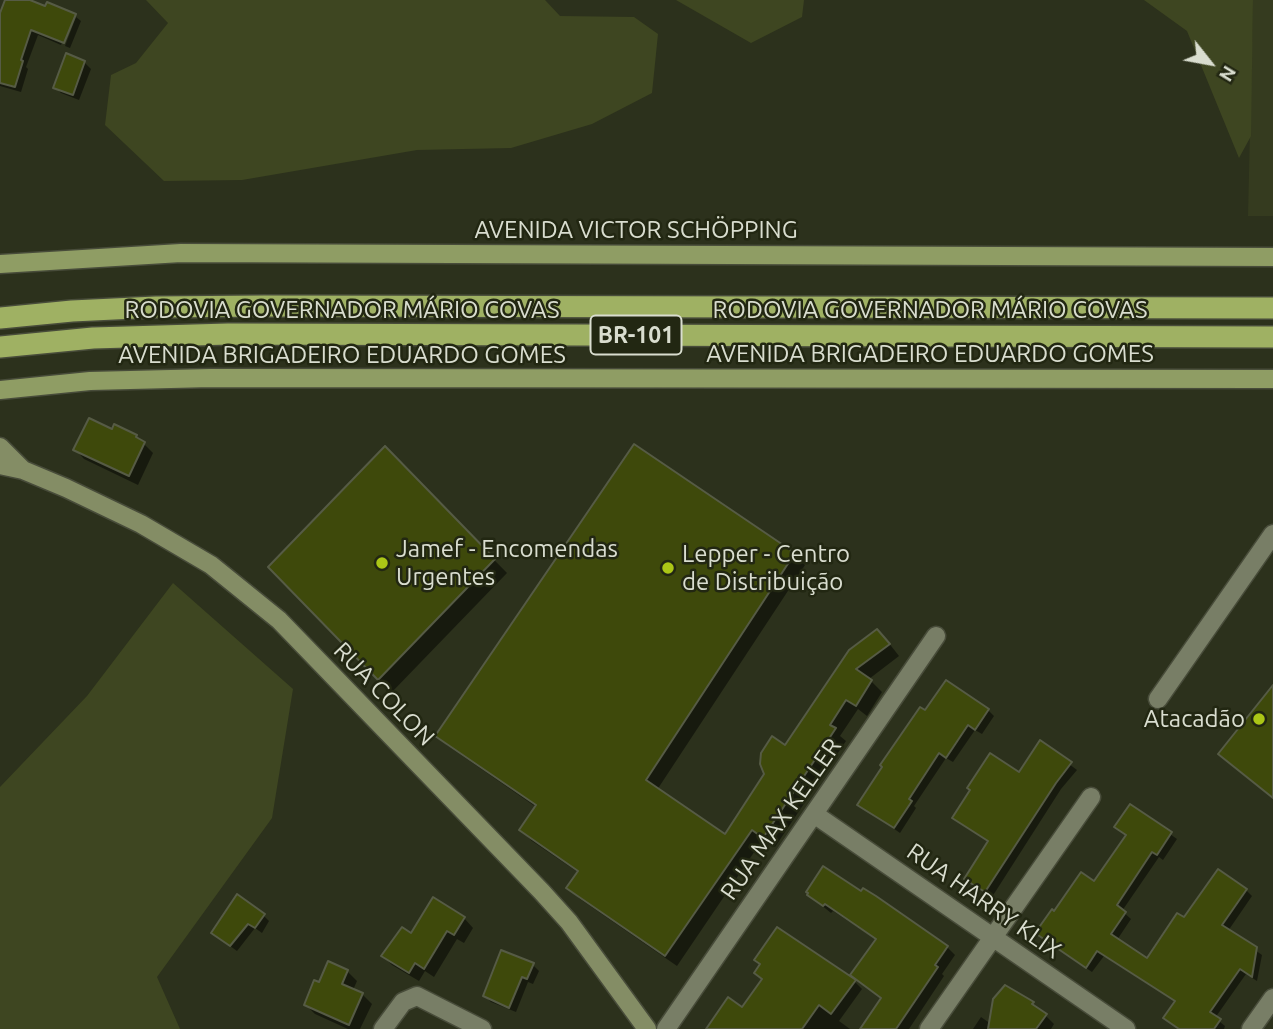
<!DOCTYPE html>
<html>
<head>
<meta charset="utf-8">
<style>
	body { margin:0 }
	#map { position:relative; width:1273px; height:1029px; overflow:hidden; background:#2c311c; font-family:Ubuntu,sans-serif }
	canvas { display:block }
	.north { position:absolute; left:1175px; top:28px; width:70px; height:70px; -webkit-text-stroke:5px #222712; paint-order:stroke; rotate:121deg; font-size:19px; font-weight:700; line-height:28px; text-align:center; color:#d9ddcf }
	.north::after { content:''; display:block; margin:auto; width:24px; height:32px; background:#d9ddcf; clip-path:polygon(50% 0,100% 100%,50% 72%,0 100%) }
</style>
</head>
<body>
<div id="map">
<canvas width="1273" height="1029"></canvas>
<div class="north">N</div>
</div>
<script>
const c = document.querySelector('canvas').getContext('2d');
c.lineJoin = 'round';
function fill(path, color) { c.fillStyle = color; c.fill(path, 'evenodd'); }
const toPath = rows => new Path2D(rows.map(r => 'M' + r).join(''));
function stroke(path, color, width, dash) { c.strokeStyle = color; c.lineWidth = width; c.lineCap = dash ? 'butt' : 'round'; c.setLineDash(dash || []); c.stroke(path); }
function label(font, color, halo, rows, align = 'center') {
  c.font = font + ' Ubuntu,sans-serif'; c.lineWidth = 5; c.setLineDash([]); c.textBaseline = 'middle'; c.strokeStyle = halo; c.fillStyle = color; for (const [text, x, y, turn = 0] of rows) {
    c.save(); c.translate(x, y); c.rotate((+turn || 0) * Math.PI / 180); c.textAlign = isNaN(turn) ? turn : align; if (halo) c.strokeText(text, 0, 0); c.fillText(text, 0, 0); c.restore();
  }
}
fill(toPath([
	[1253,0,1273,0,1273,216,1248,216]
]), '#353b1f');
fill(toPath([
	[146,0,545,0,560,16,634,17,658,34,652,93,592,124,511,148,417,150,242,180,164,181,105,125,111,75,136,63,168,23],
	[676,0,804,0,802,17,751,43],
	[1144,0,1253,0,1251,136,1239,158,1187,31],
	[173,583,293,689,272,818,157,977,180,1029,0,1029,0,787,87,696]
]), '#3e4621');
fill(toPath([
	[9,0,25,0,73,16,61,45,38,35,26,67,28,69,21,92,0,86,0,29],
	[76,17,81,21,70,48,65,46],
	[67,56,85,63,91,69,79,100,61,93,55,87],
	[113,431,136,436,153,453,138,485,84,459,75,449],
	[385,449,507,573,392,692,270,567],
	[794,554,805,565,657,790,725,837,850,652,888,642,899,656,869,679,882,692,867,716,858,709,840,736,846,741,775,847,763,839,677,966,580,899,569,888,579,873,532,841,521,830,536,807,448,746,437,735],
	[988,710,994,716,982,734,975,730,953,762,946,758,914,806,916,808,900,833,859,804,926,713],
	[1041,743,1077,770,1061,789,992,897,966,879,989,842,955,818,1019,774],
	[1130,806,1177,839,1163,860,1159,857,1122,911,1131,919,1117,940,1147,961,1184,919,1246,890,1252,896,1228,931,1262,955,1257,981,1246,974,1215,1018,1225,1026,1224,1029,1178,1029,1165,1018,1176,1002,1104,956,1092,972,1043,939,1055,914,1094,883,1127,836],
	[809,895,947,947,955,955,942,974,944,976,909,1029,862,1029,883,999,877,940,833,911,831,913],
	[263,915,269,921,262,933,255,928,237,951,219,938],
	[464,918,473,928,464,943,457,939,434,977,425,971,419,981,392,965,383,956,411,935],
	[533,965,539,971,533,984,528,982,516,1012,491,1002,485,996],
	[347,971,357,981,353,990,362,994,372,1004,360,1029,348,1029,315,1014,306,1005,320,985],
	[854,981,862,989,839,1021,850,1029,709,1029,742,1010],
	[1006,988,1032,1004,1045,1015,1054,1024,1051,1029,973,1029,981,1017,991,1024]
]), '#0007');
const building = toPath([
	[5,0,30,0,45,6,47,2,76,14,64,43,31,30,21,60,23,61,15,87,0,83,0,13,5,0],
	[66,53,85,61,73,95,53,88,66,53],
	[89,418,112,429,114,424,137,435,136,437,145,442,129,476,73,450,89,418],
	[634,444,795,553,646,780,725,834,764,774,760,764,761,753,772,736,785,745,849,650,877,629,890,644,856,669,872,680,856,706,846,700,830,725,836,728,763,838,752,830,665,956,566,888,578,871,519,830,536,805,435,736,634,444],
	[385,446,495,559,378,680,268,567,385,446],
	[946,680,989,709,975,730,968,725,946,758,939,753,909,799,912,801,894,828,857,805,882,767,880,765,920,707,925,710,946,680],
	[1273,685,1273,798,1218,754,1273,685],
	[1040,740,1072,762,1056,783,985,892,964,879,988,841,952,818,970,790,967,788,990,753,1019,772,1040,740],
	[1130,804,1172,832,1157,855,1152,852,1117,905,1126,912,1111,934,1147,958,1177,913,1184,917,1218,869,1247,889,1222,925,1257,947,1252,977,1240,969,1210,1012,1221,1019,1214,1029,1179,1029,1163,1018,1175,1001,1097,951,1086,968,1035,933,1052,909,1054,911,1081,872,1094,881,1126,835,1114,827,1130,804],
	[823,866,861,891,863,888,876,896,948,946,935,965,938,967,896,1029,860,1029,881,998,850,975,876,939,825,904,823,906,807,895,808,893,806,892,823,866],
	[237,894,265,914,255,928,248,924,230,946,211,933,237,894],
	[433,897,465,917,454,935,447,931,424,969,415,963,409,973,381,956,402,927,411,933,433,897],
	[777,927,856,980,831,1014,819,1005,802,1029,706,1029,728,997,742,1007,762,979,754,973,760,964,754,960,777,927],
	[501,950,534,963,527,979,522,977,509,1008,483,996,501,950],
	[328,961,348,970,342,984,363,993,349,1025,304,1005,314,980,319,982,328,961],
	[1005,985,1034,1002,1032,1004,1047,1014,1036,1029,988,1029,993,999,1005,985]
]);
fill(building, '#3e490b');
stroke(building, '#565b45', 2);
const street = toPath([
	[1158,699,1273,534],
	[814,814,1126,1029],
	[383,1029,403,1002,417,996,482,1029],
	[666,1029,936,636],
	[929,1029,1091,797],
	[1251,1029,1273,998]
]);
const secondary = toPath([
	[0,447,23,470],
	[0,465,23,470,66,488,141,524,211,565,279,620,542,892,569,922,647,1029]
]);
const primary = toPath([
	[0,264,181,253,1273,257],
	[0,390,90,381,211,378,1273,379]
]);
const highway = toPath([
	[0,318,72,311,156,307,264,306,1273,308],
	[0,347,93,338,228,334,1273,337]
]);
stroke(street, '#484c3a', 21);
stroke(secondary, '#484c3a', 21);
stroke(primary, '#484c3a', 21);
stroke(highway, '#484c3a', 24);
stroke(street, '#787e66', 18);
stroke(secondary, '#848d65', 18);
stroke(primary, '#8f9d64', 18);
stroke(highway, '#9fb163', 21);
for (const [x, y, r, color] of [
	[382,563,7,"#abc616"],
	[668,568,7,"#abc616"],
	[1259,719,7,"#abc616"]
]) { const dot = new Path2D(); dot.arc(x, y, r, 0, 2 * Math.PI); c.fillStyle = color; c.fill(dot); stroke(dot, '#222712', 2.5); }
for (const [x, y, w] of [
	[636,335,91]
]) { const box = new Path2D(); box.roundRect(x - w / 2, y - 19.5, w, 39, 5); c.fillStyle = '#222712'; c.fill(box); stroke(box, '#d9ddcf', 2); }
label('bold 23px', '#d9ddcf', null, [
	["BR-101",636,335]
]);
label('24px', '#d9ddcf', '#222712', [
	["AVENIDA VICTOR SCHÖPPING",636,230],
	["RODOVIA GOVERNADOR MÁRIO COVAS",342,310],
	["RODOVIA GOVERNADOR MÁRIO COVAS",930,310],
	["AVENIDA BRIGADEIRO EDUARDO GOMES",930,354],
	["AVENIDA BRIGADEIRO EDUARDO GOMES",342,355],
	["RUA COLON",384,694,46],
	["RUA MAX KELLER",781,819,-55],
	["RUA HARRY KLIX",984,901,35]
]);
label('24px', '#d9ddcf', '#222712', [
	["Jamef - Encomendas",396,549],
	["Urgentes",396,577],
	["Lepper - Centro",682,554],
	["de Distribuição",682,582],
	["Atacadão",1245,719,"right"]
], 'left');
</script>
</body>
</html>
